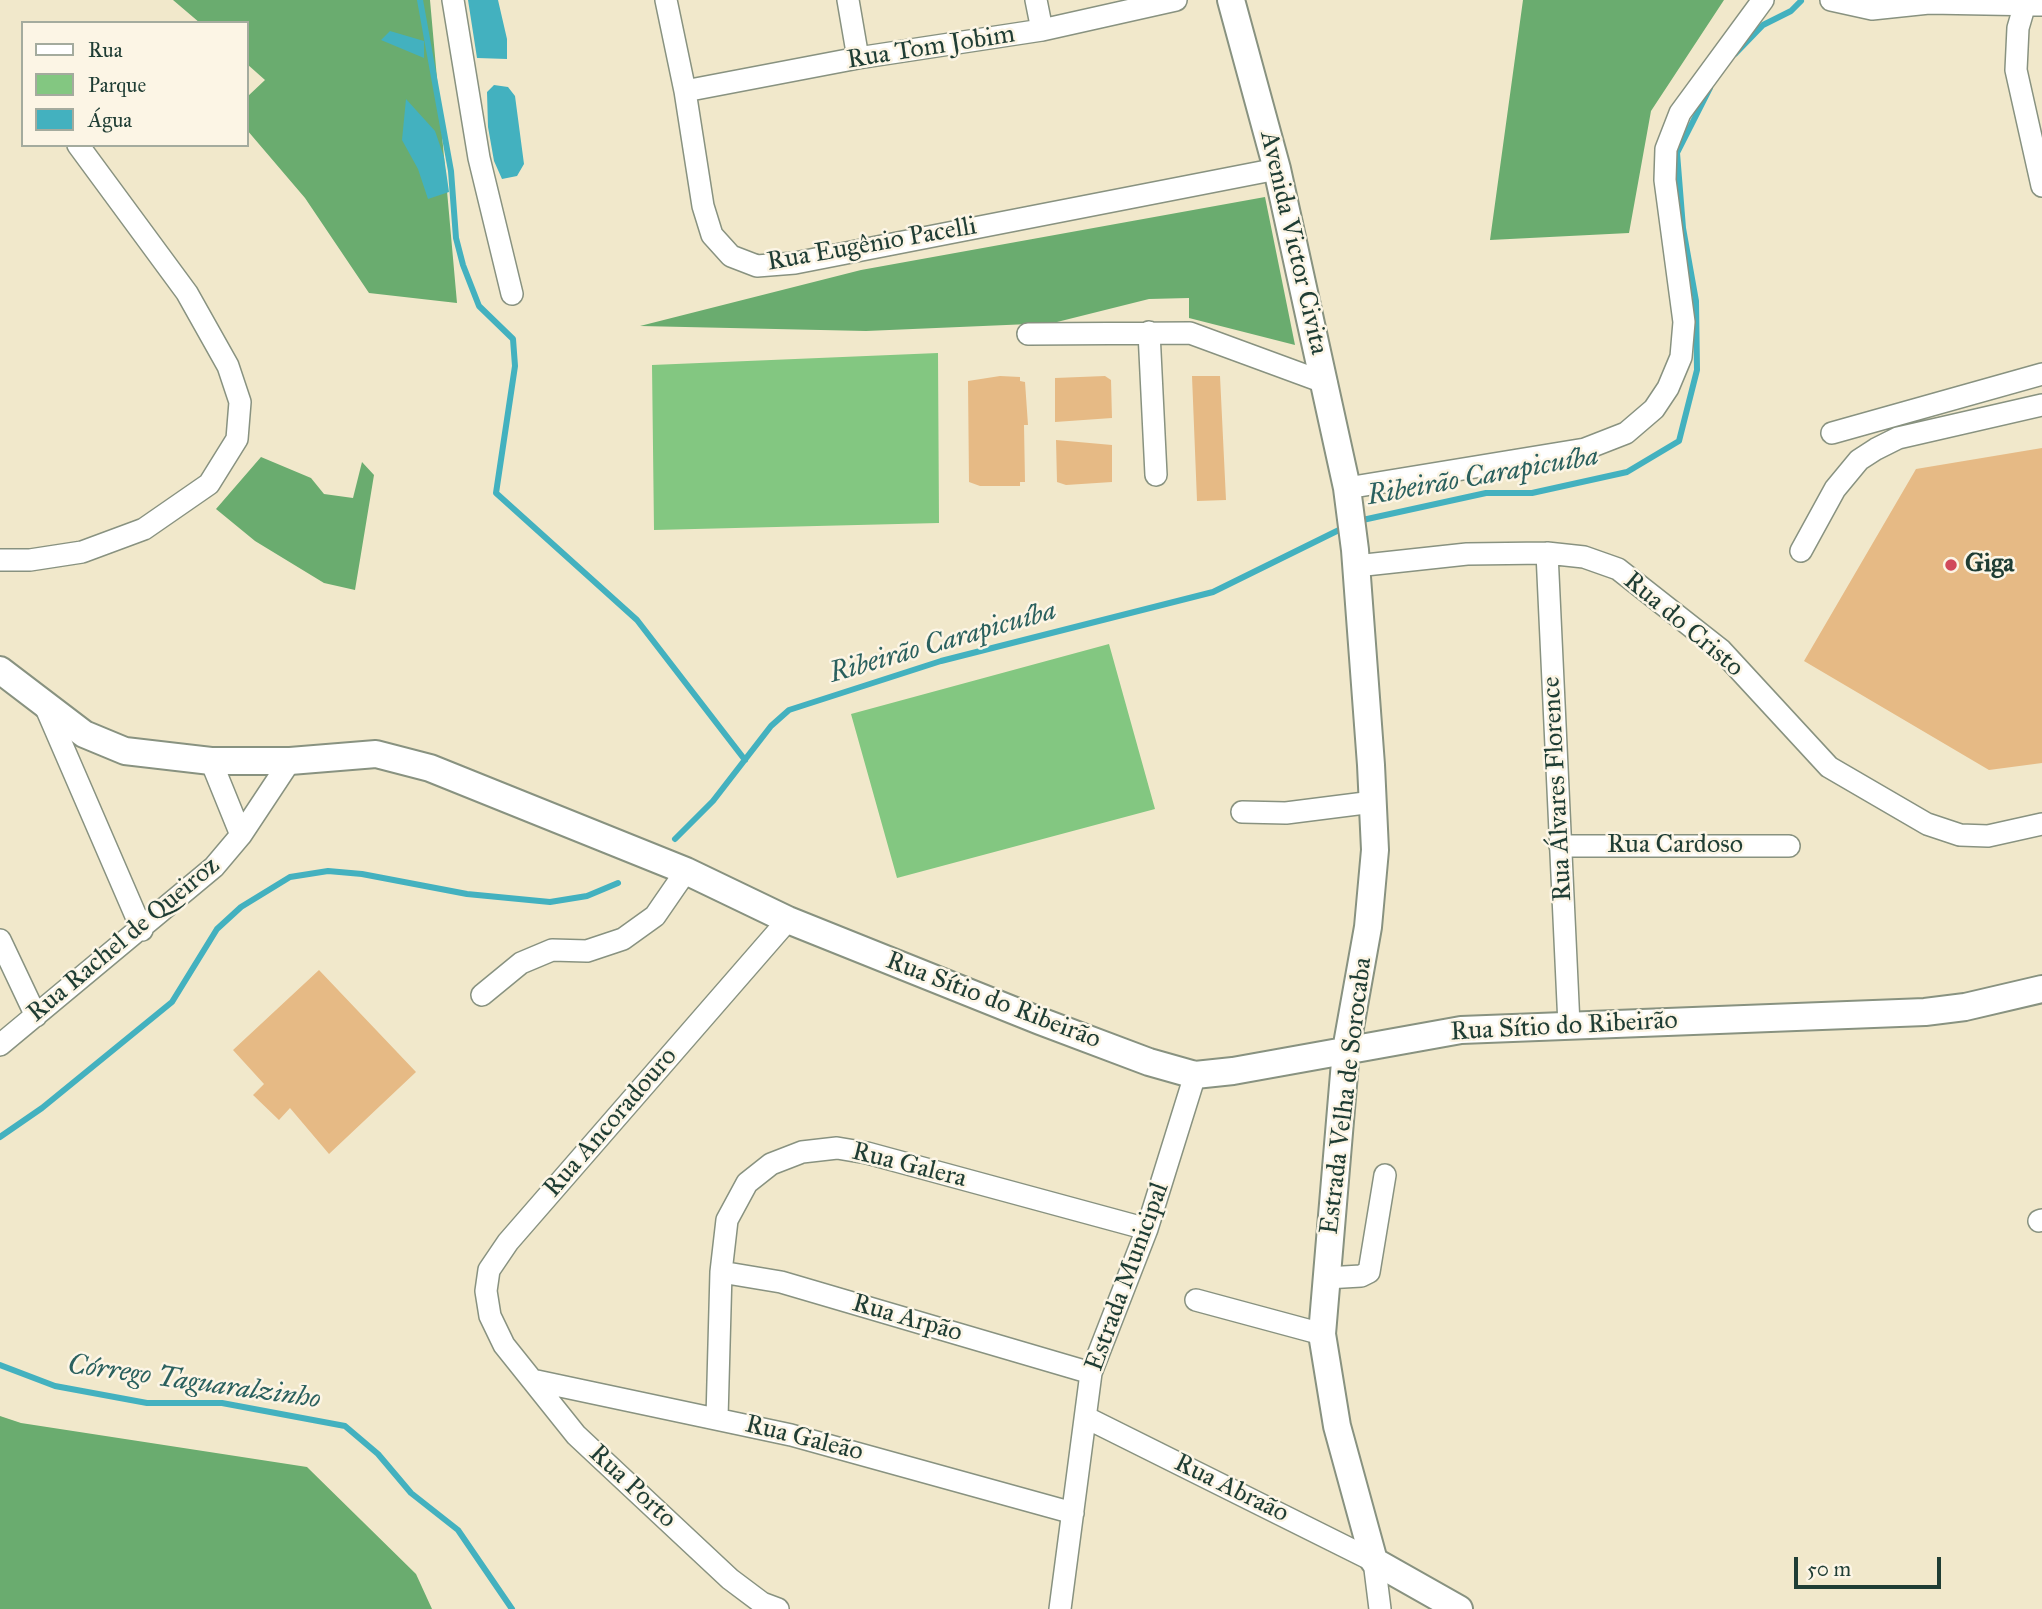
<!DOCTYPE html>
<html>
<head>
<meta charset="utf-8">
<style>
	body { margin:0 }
	#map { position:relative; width:2042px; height:1609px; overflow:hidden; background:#f1e8cb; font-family:"IM FELL Great Primer",serif }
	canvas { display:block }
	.legend { position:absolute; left:21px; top:21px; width:228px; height:126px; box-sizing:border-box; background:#fcf5e5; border:2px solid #a4ab9e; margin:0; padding:9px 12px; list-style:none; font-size:21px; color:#1f3d34 }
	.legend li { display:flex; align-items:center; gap:14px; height:35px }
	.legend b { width:35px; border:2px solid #a4ab9e }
	.scale { position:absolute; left:1794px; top:1557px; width:147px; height:32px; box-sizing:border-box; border:4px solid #1f3d34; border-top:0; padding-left:9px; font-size:21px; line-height:24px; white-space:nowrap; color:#1f3d34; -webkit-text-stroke:5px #fcf5e5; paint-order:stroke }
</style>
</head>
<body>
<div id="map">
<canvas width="2042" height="1609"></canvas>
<ul class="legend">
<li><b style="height:9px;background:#fff"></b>Rua</li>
<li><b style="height:19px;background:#83c781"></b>Parque</li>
<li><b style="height:19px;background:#43b1bf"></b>Água</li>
</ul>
<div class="scale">50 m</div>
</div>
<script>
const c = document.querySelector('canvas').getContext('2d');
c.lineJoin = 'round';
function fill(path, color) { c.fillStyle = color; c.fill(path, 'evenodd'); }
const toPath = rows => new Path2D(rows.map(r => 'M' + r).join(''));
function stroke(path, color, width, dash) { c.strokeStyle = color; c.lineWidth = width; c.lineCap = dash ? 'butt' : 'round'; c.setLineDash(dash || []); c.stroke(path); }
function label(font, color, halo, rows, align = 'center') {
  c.font = font + ' "IM FELL Great Primer",serif'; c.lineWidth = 5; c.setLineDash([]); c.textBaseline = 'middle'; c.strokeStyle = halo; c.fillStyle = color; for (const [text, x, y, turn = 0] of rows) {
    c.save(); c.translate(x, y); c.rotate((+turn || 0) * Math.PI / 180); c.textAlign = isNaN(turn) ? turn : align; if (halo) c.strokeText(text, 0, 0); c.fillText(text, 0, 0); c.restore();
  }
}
fill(toPath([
	[938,353,939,523,654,530,652,365],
	[1109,644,1155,809,897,878,851,714]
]), '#83c781');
fill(toPath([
	[173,0,430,0,457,303,369,293,305,198,247,130,247,97,265,80,247,64,247,23,200,23],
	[1523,0,1724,0,1651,111,1629,233,1490,240],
	[1265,197,1295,345,1189,318,1189,298,1149,299,1053,323,866,331,640,326,861,270],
	[261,457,311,478,324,494,353,498,362,462,374,475,355,590,324,583,255,541,216,509],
	[0,1416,21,1423,307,1467,416,1574,432,1609,0,1609]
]), '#6aac6f');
fill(toPath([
	[468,0,498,0,507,39,507,59,477,58],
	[390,31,424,41,424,58,381,40],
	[494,85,508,87,515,96,524,164,517,176,502,179,494,161,488,127,487,92],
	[406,99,435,131,444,157,449,192,428,199,418,169,402,140]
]), '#43b1bf');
stroke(toPath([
	[420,0,451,171,456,238,463,265,479,306,513,339,515,366,496,493,637,620,745,760],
	[1735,54,1763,25,1791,11,1801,1],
	[1358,521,1486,493,1532,493,1627,472,1679,441,1697,370,1696,301,1683,228,1677,153,1710,88],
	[675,839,713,801,771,726,789,710,941,661,1213,592,1345,527],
	[0,1137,42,1108,172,1002,217,929,241,907,290,877,328,871,362,874,467,894,550,902,587,896,618,883],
	[0,1365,55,1386,147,1403,222,1403,345,1426,378,1454,411,1493,458,1530,512,1609]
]), '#43b1bf', 6);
fill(toPath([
	[1000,376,1020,377,1020,381,1025,382,1028,425,1024,425,1025,482,1020,482,1020,486,980,486,969,482,968,381],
	[1105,376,1111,380,1112,418,1055,422,1055,378],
	[1192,376,1220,376,1226,500,1197,501],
	[1056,440,1112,445,1112,482,1066,485,1057,482],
	[2042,448,2042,763,1989,770,1804,661,1916,469],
	[319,970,416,1072,329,1154,290,1108,279,1120,253,1095,264,1084,233,1050]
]), '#e6ba85');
const minor = toPath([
	[453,0,479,158,512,294],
	[666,0,685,91,703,206,712,235,731,256,757,266,795,263,1277,169],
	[848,0,858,58],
	[1036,0,1042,30],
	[1831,0,1872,9,1929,3,2042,5],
	[2025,4,2018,28,2016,70,2042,186],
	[685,91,858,58,1042,30,1176,0],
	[1149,332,1156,475],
	[1028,334,1190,333,1326,383],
	[1832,433,2042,374],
	[1347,488,1585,449,1626,433,1654,409,1668,388,1681,357,1684,322,1665,180,1666,149,1680,113,1763,0],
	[1801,551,1835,489,1859,460,1876,449,1898,438,2042,405],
	[1547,553,1569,1025],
	[0,560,30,560,82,552,144,529,209,484,237,439,240,402,228,366,187,293,78,145],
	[1356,566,1467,554,1547,553,1584,557,1618,569,1721,650,1829,767,1927,824,1960,835,1988,836,2042,824],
	[46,708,142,930],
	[211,761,241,835],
	[1242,812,1286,813,1373,802],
	[1560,846,1789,846],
	[0,940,36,1016],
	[482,995,521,963,552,950,587,951,623,939,655,916,686,871],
	[0,1045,214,867,241,835,290,761],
	[2039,1221,2042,1220],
	[721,1272,781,1282,1091,1373],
	[1326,1278,1361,1276,1369,1272,1385,1175],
	[1196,1300,1322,1334],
	[532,1380,791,1435,1073,1513],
	[717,1418,721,1272,727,1220,747,1183,771,1164,802,1152,837,1148,867,1153,1147,1229],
	[1087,1418,1374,1561,1380,1609],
	[778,1609,762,1603,730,1579,576,1435,504,1345,490,1316,486,1291,489,1270,508,1242,788,920],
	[1060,1609,1091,1373,1147,1229,1195,1075]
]);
const major = toPath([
	[1231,0,1277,169,1347,488,1355,550,1371,765,1375,850,1368,927,1346,1050,1322,1334,1337,1426,1374,1561,1459,1609],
	[0,670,84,734,125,751,211,761,290,761,376,754,430,768,686,871,788,920,1040,1021,1149,1062,1195,1075,1233,1071,1461,1030,1925,1012,1965,1007,2042,989]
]);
stroke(minor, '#889280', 24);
stroke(major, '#889280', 30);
stroke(minor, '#fff', 21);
stroke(major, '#fff', 26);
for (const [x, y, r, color] of [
	[1951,565,7,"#d1495b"]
]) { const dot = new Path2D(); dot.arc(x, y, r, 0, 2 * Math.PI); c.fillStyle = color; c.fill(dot); stroke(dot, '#fcf5e5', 2.5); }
label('26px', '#1f3d34', '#fcf5e5', [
	["Rua Tom Jobim",931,48,-9],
	["Avenida Victor Civita",1293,243,77],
	["Rua Eugênio Pacelli",872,245,-10],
	["Rua do Cristo",1683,625,40],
	["Rua Álvares Florence",1558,789,-93],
	["Rua Cardoso",1675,846],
	["Rua Rachel de Queiroz",124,940,-40],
	["Rua Sítio do Ribeirão",993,1001,21],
	["Rua Sítio do Ribeirão",1564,1027,-3],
	["Estrada Velha de Sorocaba",1347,1096,-83],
	["Rua Ancoradouro",611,1123,-49],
	["Rua Galera",909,1166,14],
	["Estrada Municipal",1128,1277,-70],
	["Rua Arpão",907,1319,16],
	["Rua Galeão",804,1439,14],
	["Rua Porto",632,1487,43],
	["Rua Abraão",1231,1489,26]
]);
label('bold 26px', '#1f3d34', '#fcf5e5', [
	["Giga",1965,565]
], 'left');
label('italic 28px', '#2a605e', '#fcf5e5', [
	["Ribeirão Carapicuíba",1483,477,-10],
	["Ribeirão Carapicuíba",943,643,-16],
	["Córrego Taguaralzinho",194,1383,8]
]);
</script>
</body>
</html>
